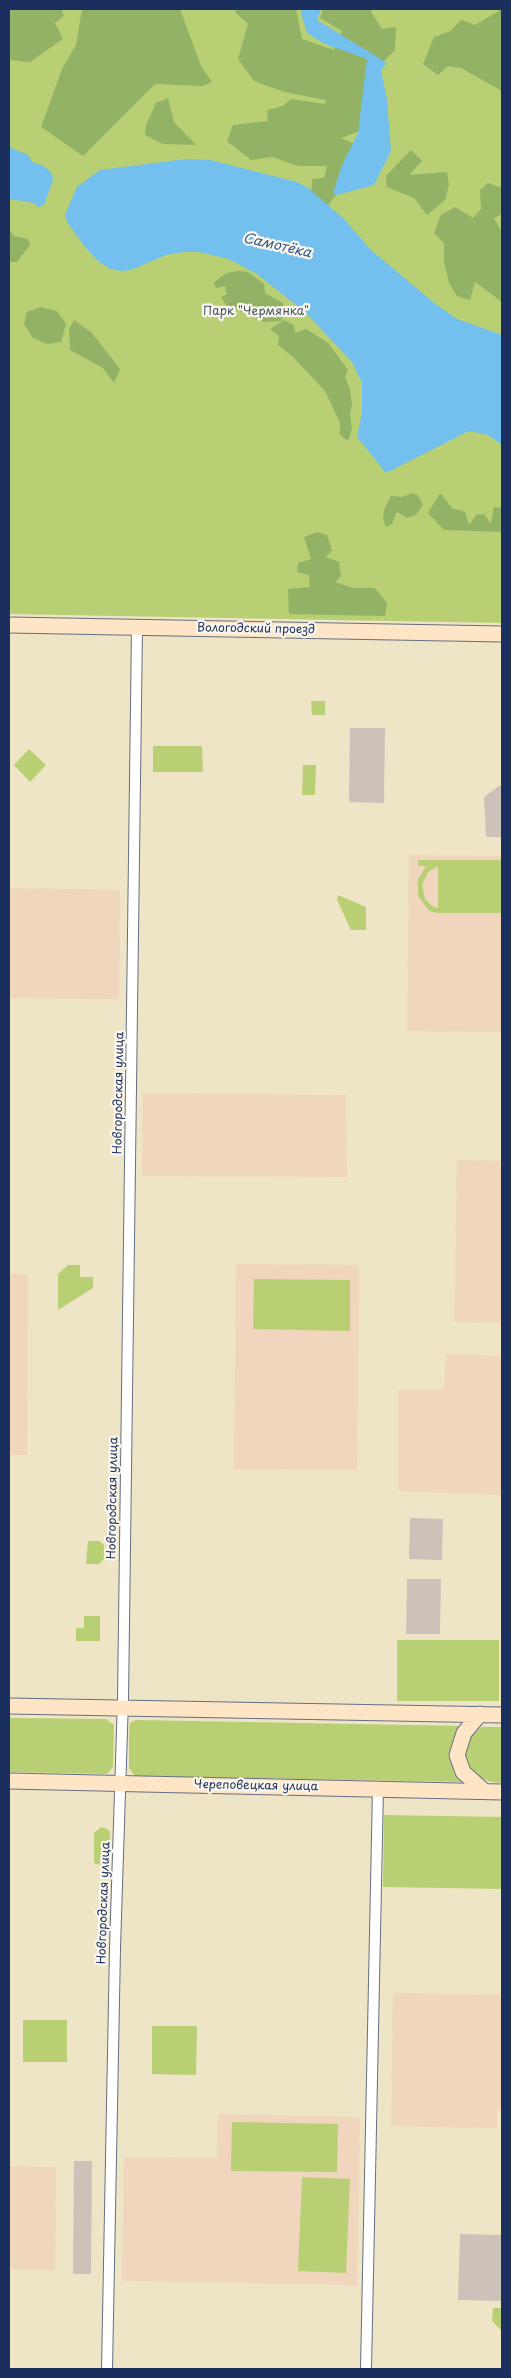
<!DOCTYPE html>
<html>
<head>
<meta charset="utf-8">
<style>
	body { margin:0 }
	#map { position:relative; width:511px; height:2378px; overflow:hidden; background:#eee5c6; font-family:"Playpen Sans",sans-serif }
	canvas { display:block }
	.frame { position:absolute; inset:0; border:10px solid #1b2f5e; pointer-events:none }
</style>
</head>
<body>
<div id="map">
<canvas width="511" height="2378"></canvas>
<div class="frame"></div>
</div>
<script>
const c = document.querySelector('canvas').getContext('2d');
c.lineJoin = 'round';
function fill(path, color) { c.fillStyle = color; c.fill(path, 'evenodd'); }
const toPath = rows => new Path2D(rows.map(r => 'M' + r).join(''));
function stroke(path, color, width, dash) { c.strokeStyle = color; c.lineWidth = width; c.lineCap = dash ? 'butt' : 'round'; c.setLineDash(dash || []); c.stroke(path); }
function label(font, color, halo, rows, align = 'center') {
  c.font = font + ' "Playpen Sans",sans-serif'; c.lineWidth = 4.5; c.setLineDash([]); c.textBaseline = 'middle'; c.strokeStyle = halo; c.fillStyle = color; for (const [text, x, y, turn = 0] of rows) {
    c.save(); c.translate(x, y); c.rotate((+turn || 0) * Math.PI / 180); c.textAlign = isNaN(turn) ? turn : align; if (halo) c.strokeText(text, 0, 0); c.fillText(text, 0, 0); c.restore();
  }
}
fill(toPath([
	[409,855,502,856,502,1032,407,1031],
	[9,888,120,890,119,999,9,998],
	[143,1093,346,1095,347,1177,142,1176],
	[457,1160,502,1161,502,1323,454,1322],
	[236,1264,359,1265,357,1470,234,1469],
	[9,1274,28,1274,27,1455,9,1455],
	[446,1354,502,1356,502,1495,398,1491,398,1389,444,1389],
	[393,1993,502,1995,502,2109,497,2109,497,2128,391,2126],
	[218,2114,360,2117,357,2285,122,2281,124,2157,217,2158],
	[9,2166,56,2167,55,2270,9,2269]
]), '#efd6bc');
fill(toPath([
	[350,728,385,728,384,803,349,802],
	[499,786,502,786,502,837,486,837,484,797],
	[410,1518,443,1519,442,1560,409,1559],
	[407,1579,441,1579,440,1634,406,1634],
	[74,2161,92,2161,91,2274,73,2274],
	[460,2234,502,2235,502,2301,458,2300]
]), '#cdc2b9');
fill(toPath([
	[9,9,502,9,502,623,9,614],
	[311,701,325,701,325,715,312,715],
	[153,746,202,746,203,772,153,772],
	[29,749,46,765,30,782,14,765],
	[303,765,316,765,315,795,302,795],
	[418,860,502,860,502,913,437,913,429,911,418,896,418,879,426,866,418,866],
	[438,866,438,908,437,908,432,906,425,899,422,885,428,872],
	[338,895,366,907,366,930,351,930,337,900],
	[68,1265,80,1265,80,1277,93,1277,93,1288,58,1310,58,1274],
	[254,1279,350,1280,350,1331,253,1329],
	[88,1541,99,1541,104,1545,104,1559,99,1564,86,1564],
	[84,1616,100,1616,100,1641,76,1641,76,1628,84,1628],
	[397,1640,499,1640,499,1701,397,1701],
	[9,1718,106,1719,114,1725,113,1767,107,1774,9,1772],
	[137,1720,464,1726,463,1782,135,1776,129,1768,129,1728,131,1722],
	[482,1727,502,1727,502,1783,491,1782,473,1774,464,1760,465,1741,472,1732],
	[384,1815,502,1817,502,1889,383,1887],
	[101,1827,109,1830,110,1833,109,1864,107,1865,95,1864,94,1861,94,1833],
	[23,2020,67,2020,67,2062,23,2062],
	[152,2026,197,2026,196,2075,152,2074],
	[232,2122,338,2124,337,2172,231,2171],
	[302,2177,350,2179,346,2273,298,2271],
	[493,2308,502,2308,502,2331,492,2321]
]), '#b9cf74');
fill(toPath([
	[9,9,61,9,64,16,55,23,63,39,30,62,9,60],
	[82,9,180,9,201,66,212,82,203,86,155,84,83,156,41,127,62,69,76,45],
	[235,9,296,9,302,39,334,50,342,31,320,18,323,9,372,9,371,12,382,29,396,27,395,50,380,65,362,130,341,138,355,144,342,187,326,208,311,198,312,179,324,178,327,166,298,166,272,157,251,160,227,141,233,125,268,121,267,110,283,106,291,99,325,104,326,100,284,92,254,81,238,59,248,24,236,13],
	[502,9,502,91,461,68,448,66,438,75,423,64,434,37,451,31,461,20,475,25],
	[168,98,174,122,196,145,163,144,145,135,146,125,156,103],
	[411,150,422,161,409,175,447,172,449,185,445,200,427,215,414,198,387,187,386,176],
	[488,183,502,188,502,214,494,218,502,232,502,302,475,282,470,300,457,296,449,283,444,262,444,243,434,233,441,215,455,207,473,218,481,209,480,190],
	[9,229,14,236,28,239,30,245,17,262,9,262],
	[237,271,248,272,264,284,265,293,283,303,285,313,281,321,264,322,226,305,221,297,227,294,225,286,216,288,214,282,227,273],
	[41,307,57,311,66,324,61,342,47,344,33,338,24,324,27,312],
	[74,320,91,332,120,369,114,383,103,368,70,350,69,329],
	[284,320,294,325,295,333,306,329,328,343,348,370,345,377,350,389,352,404,350,414,352,430,348,441,340,435,340,423,325,391,293,357,278,345,279,336,270,329],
	[412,493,418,495,423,505,416,515,407,518,397,512,392,524,386,527,383,519,384,510,391,496,402,497],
	[440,493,452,508,465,512,469,525,476,515,484,514,491,524,494,507,502,508,502,532,444,530,428,513],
	[317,532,327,535,332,550,326,557,339,562,341,576,335,582,353,588,375,588,387,603,385,616,289,614,288,589,310,587,309,575,297,572,298,563,311,559,304,537]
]), '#92b266');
fill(toPath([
	[303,9,321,9,317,20,387,63,381,70,387,100,391,151,374,185,337,195,333,193,342,165,358,133,367,59,325,44,307,33,301,13],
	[9,147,28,155,32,162,44,166,52,174,53,180,44,205,38,207,34,203,9,199],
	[186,159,210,160,297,182,308,188,344,219,370,249,434,303,457,319,502,335,502,445,488,435,469,431,386,473,357,437,362,412,362,383,352,362,306,313,257,274,229,259,199,252,184,252,166,255,131,270,121,271,111,269,99,262,85,247,67,222,65,215,77,187,100,170]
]), '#73bfed');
const street = toPath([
	[107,2369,115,1948,123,1699,137,627],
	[366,2369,378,1788]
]);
const secondary = toPath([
	[9,625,502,634],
	[9,1706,502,1715],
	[480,1714,464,1733,457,1755,463,1772,483,1790],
	[9,1781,502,1792]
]);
stroke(street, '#656f82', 12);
stroke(secondary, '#656f82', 17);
stroke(street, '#fff', 10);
stroke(secondary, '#fde5c5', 15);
label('12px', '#425764', '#fbf7ec', [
	["Парк \"Чермянка\"",256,312]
]);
label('12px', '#1b2f5e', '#fbf7ec', [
	["Вологодский проезд",256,629,1],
	["Новгородская улица",119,1093,-89],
	["Новгородская улица",113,1498,-89],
	["Череповецкая улица",256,1786,1],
	["Новгородская улица",104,1903,-88]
]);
label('italic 14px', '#355a89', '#fbf7ec', [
	["Самотёка",277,246,13]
]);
</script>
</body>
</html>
